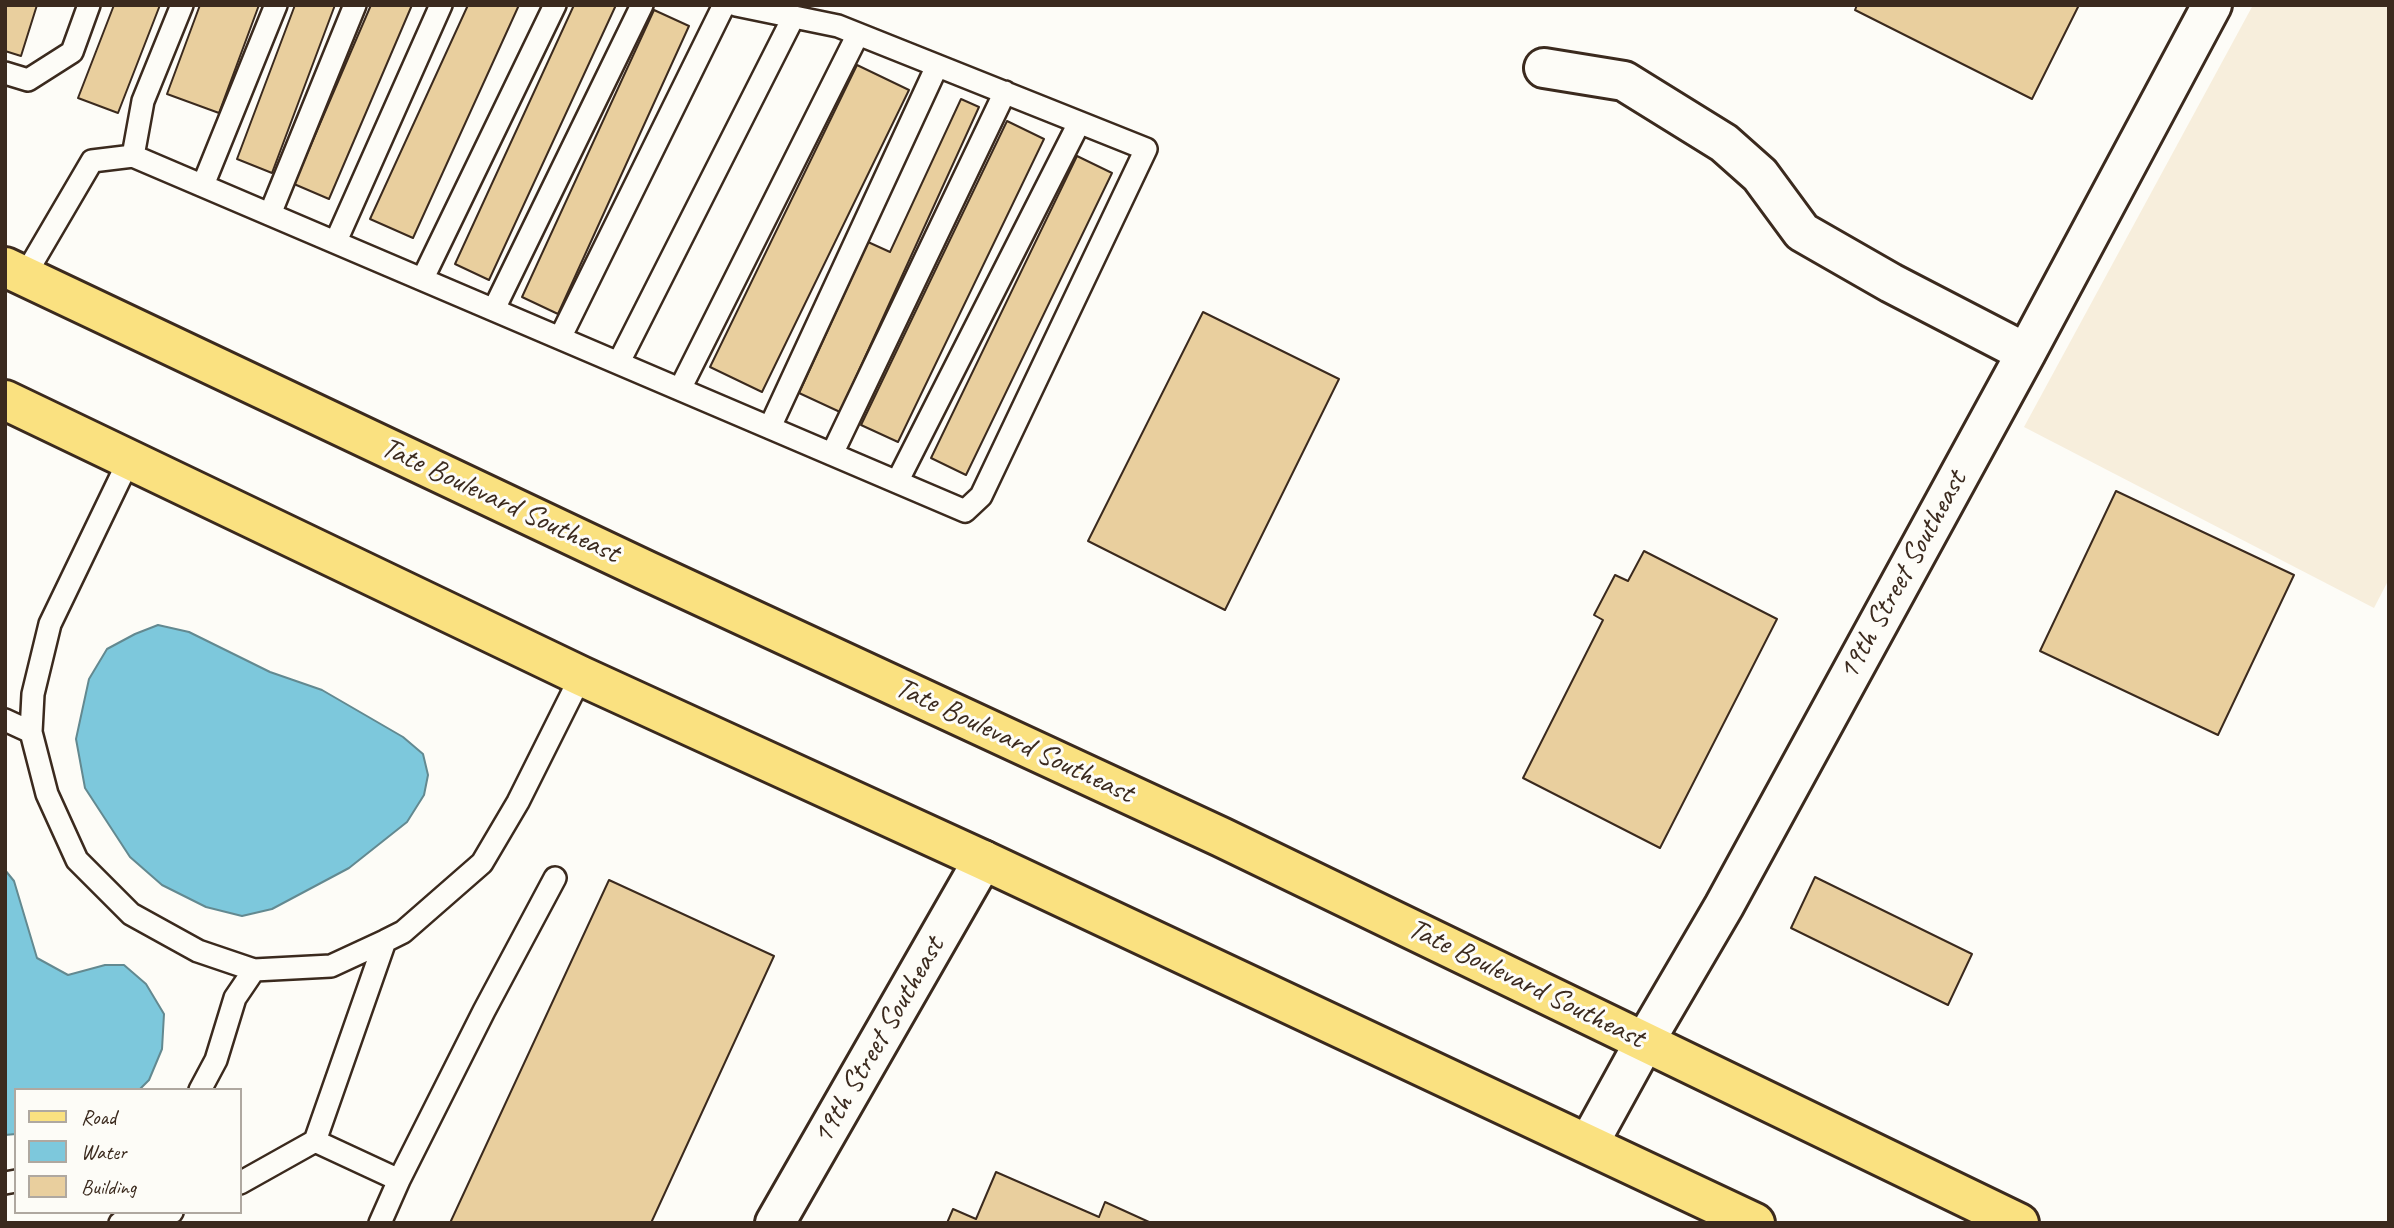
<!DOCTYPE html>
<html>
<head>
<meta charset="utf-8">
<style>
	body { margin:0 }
	#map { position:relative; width:2394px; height:1228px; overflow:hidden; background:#fdfcf7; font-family:Caveat,sans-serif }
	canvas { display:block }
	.frame { position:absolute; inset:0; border:7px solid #3b2a1e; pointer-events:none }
	.legend { position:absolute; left:14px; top:1088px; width:228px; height:126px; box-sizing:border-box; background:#fdfcf7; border:2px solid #afa8a0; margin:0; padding:9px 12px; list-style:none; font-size:21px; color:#3b2a1e }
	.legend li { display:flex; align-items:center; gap:14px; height:35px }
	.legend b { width:35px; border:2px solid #afa8a0 }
</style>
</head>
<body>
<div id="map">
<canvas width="2394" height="1228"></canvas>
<div class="frame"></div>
<ul class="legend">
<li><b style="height:9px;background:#fae180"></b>Road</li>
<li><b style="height:19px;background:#7dc8dc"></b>Water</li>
<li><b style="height:19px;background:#e9cf9e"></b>Building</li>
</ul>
</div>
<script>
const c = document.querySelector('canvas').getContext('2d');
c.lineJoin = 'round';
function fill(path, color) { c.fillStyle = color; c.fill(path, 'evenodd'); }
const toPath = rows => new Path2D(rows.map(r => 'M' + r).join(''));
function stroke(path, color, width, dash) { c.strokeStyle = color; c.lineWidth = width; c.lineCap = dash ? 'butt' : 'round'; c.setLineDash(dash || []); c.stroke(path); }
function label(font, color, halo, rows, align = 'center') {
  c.font = font + ' Caveat,sans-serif'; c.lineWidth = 6; c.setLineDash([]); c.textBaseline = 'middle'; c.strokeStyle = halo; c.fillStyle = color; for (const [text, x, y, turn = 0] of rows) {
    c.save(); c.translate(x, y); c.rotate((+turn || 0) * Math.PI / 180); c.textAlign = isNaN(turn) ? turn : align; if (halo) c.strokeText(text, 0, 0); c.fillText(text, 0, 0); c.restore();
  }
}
fill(toPath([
	[2253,5,2389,5,2389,579,2374,608,2024,427]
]), '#f7eedc');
const water = toPath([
	[158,625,189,632,270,672,322,690,403,737,423,754,428,775,424,795,407,822,349,868,272,909,242,916,206,907,162,885,130,857,85,788,76,739,89,679,107,649,135,634,158,625],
	[5,870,14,881,37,958,68,975,105,965,124,965,146,984,164,1014,162,1049,149,1080,139,1090,16,1090,16,1134,5,1135,5,870]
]);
fill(water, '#7dc8dc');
stroke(water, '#638990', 2);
const building = toPath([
	[5,5,37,5,21,56,5,51,5,5],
	[114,5,160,5,118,113,78,98,114,5],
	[200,5,259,5,219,113,167,94,200,5],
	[295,5,335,5,272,173,237,159,295,5],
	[371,5,412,5,329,199,294,184,371,5],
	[468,5,519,5,413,238,370,219,468,5],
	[574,5,616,5,489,280,455,264,574,5],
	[1857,5,2079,5,2032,99,1855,10,1857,5],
	[654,10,689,26,558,314,522,297,654,10],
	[857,65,909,90,762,392,710,367,857,65],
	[961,99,979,107,840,412,799,393,868,242,890,252,961,99],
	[1007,121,1044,139,898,442,861,425,1007,121],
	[1077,156,1112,173,966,475,931,458,1077,156],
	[1203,312,1339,379,1225,610,1088,541,1203,312],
	[2116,491,2294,575,2218,735,2040,651,2116,491],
	[1644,551,1777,619,1660,848,1523,778,1603,620,1594,615,1615,575,1628,581,1644,551],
	[1815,877,1972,954,1948,1005,1791,928,1815,877],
	[609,880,774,956,651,1223,450,1223,609,880],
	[996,1172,1099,1217,1105,1202,1149,1222,947,1223,953,1209,976,1219,996,1172]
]);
fill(building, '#e9cf9e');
stroke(building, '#3b2a1e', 2);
const lane = toPath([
	[5,73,28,80,72,52,89,5],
	[133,156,143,101,182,5],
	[203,185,276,5],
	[270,214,355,5],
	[336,241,441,5],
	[24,277,92,161,133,156,965,511,981,496,1146,149,838,26,736,5],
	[423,278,555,5],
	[494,309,642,5],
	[560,338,724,5],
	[619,362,793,18],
	[680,389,858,34],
	[770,427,937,66],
	[832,454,1005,92],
	[897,482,1079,123],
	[5,720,31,732,33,694,50,624,129,460],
	[31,732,47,794,77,860,131,914,198,951,254,970],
	[200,1090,216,1060,235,998,254,970,331,966,385,941,403,932,482,863,518,802,581,676],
	[399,1180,484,1011,555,878],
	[5,1183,16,1181],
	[240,1183,315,1141],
	[120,1223,162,1216,172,1212],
	[380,1223,399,1180,315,1141,385,941]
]);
const street = toPath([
	[1544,68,1624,81,1724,143,1760,175,1802,232,1891,283,2026,353],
	[1589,1143,1645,1041,1724,906,2026,353,2212,5],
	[775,1223,983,860]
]);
const primary = toPath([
	[5,267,645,570,1221,837,2019,1223],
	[5,400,581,676,983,860,1755,1223]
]);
stroke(lane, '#3b2a1e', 26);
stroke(street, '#3b2a1e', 44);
stroke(primary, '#3b2a1e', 44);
stroke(lane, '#fdfcf7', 21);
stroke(street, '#fdfcf7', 38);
stroke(primary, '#fae180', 38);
label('30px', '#3b2a1e', '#fdfcf7', [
	["Tate Boulevard Southeast",500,501,25],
	["19th Street Southeast",1903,576,-61],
	["Tate Boulevard Southeast",1014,741,25],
	["Tate Boulevard Southeast",1526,984,26],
	["19th Street Southeast",879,1041,-60]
]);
</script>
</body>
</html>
